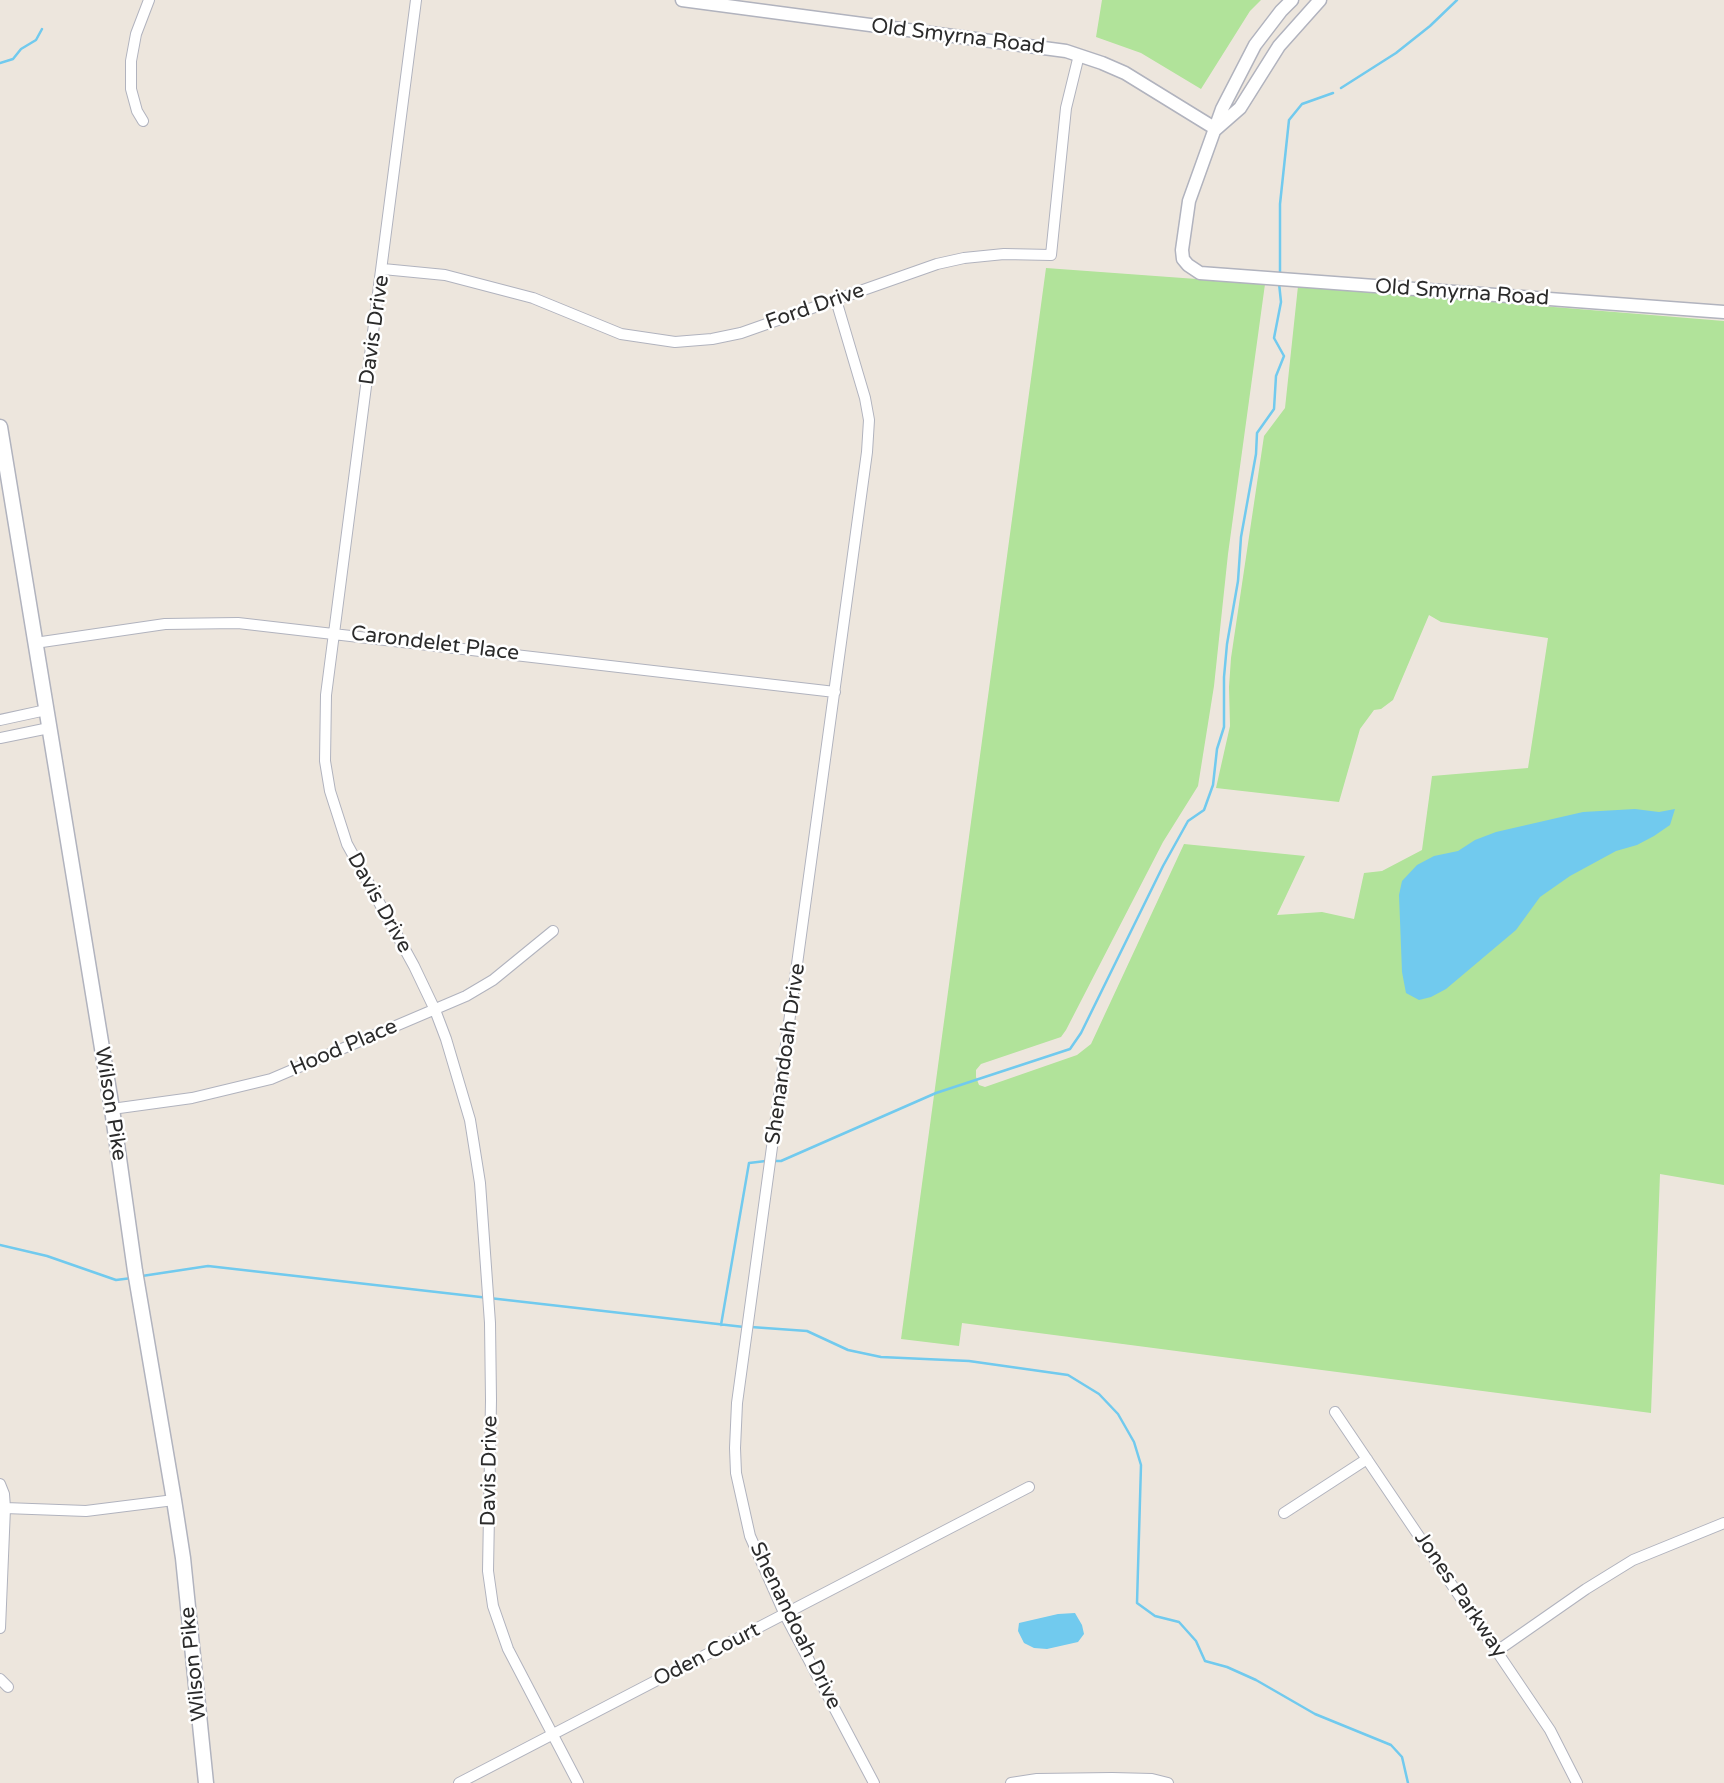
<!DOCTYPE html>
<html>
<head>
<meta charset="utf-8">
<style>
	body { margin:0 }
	canvas { display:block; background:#ede6dd }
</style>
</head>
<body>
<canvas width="1724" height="1783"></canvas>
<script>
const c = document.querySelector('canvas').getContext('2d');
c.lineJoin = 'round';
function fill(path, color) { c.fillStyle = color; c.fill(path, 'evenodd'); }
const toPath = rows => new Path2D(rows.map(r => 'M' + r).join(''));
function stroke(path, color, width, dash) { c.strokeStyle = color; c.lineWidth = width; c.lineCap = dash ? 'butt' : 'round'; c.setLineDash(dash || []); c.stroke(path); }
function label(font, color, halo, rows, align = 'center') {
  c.font = font + ' "Varela Round",sans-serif'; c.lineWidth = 5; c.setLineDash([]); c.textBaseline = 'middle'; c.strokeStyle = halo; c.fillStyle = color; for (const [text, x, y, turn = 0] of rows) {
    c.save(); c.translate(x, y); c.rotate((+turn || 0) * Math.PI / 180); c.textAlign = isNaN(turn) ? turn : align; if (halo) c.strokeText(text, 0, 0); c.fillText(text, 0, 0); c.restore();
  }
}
fill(toPath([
	[1102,0,1261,0,1250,11,1201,89,1141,53,1096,37],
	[1046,268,1265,284,1228,554,1214,686,1198,786,1163,842,1066,1030,1061,1037,981,1064,976,1070,976,1077,979,1085,985,1087,1077,1055,1091,1044,1184,844,1305,856,1277,915,1322,912,1354,919,1364,873,1382,871,1422,850,1432,776,1528,768,1548,638,1441,622,1429,615,1393,700,1381,709,1374,710,1360,729,1339,802,1216,788,1230,726,1229,687,1231,658,1264,436,1285,408,1298,286,1724,321,1724,1185,1660,1174,1651,1413,962,1323,959,1346,901,1339]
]), '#b1e39a');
fill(toPath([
	[1635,809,1659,812,1675,809,1670,825,1654,836,1637,845,1616,851,1570,876,1540,897,1516,930,1446,989,1431,997,1419,1000,1406,993,1402,972,1399,895,1402,881,1417,865,1434,856,1458,851,1475,840,1496,832,1583,812],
	[1075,1613,1082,1625,1084,1634,1078,1642,1047,1649,1034,1648,1024,1643,1018,1631,1019,1623,1058,1614]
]), '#71caee');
stroke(toPath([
	[0,63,13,59,21,49,36,40,42,29],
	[1341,88,1396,53,1430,26,1457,0],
	[1280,273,1280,204,1289,120,1302,104,1333,93],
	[773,1161,781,1161,936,1093,1070,1049,1081,1033,1163,866,1188,821,1204,810,1213,785,1217,749,1224,727,1224,677,1227,644,1238,581,1241,537,1256,454,1257,433,1274,409,1276,376,1284,356,1274,338,1281,302,1279,283],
	[0,1245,47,1256,116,1280,132,1278],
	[142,1276,208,1266,744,1327],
	[721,1325,749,1163,766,1161],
	[751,1327,807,1331,848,1350,881,1357,969,1361,1068,1375,1099,1394,1118,1414,1134,1442,1141,1465,1137,1603,1155,1616,1179,1622,1196,1641,1205,1661,1227,1667,1256,1680,1315,1714,1391,1745,1402,1757,1408,1783]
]), '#71caee', 2.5);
const minor = toPath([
	[416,0,326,695,325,761,330,791,347,844,414,966,435,1010,446,1039,470,1120,480,1183,490,1323,491,1400,488,1571,493,1606,508,1649,578,1783],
	[143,121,137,111,131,89,131,61,136,34,149,0],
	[383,269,445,275,533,298,621,334,675,342,712,339,741,333,937,264,964,258,1004,254,1051,255,1066,108,1079,55],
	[836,300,865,398,869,420,867,452,737,1403,735,1448,736,1473,750,1536,785,1615,874,1783],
	[35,643,165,624,238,623,835,692],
	[0,720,46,710],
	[0,738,49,728],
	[112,1109,192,1098,271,1079,466,996,493,980,553,931],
	[1335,1412,1550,1730,1577,1783],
	[0,1484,4,1494,5,1508,0,1628],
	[5,1508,86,1511,174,1500],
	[1284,1513,1367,1459],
	[1497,1651,1586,1589,1633,1560,1724,1523],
	[0,1679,8,1687],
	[459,1783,1029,1487],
	[1011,1783,1037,1779,1112,1778,1152,1779,1168,1783]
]);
const tertiary = toPath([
	[682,0,1066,51,1102,63,1125,73,1216,129],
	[1292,0,1281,11,1255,45,1222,109,1189,201,1182,250,1183,259,1188,265,1200,273,1724,312],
	[1216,129,1240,108,1279,46,1320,0]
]);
const secondary = toPath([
	[0,427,112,1109,135,1271,174,1500,183,1558,206,1783]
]);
stroke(minor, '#b1b3be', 12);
stroke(tertiary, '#b1b3be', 15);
stroke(secondary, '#b1b3be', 17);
stroke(minor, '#fff', 10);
stroke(tertiary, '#fff', 12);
stroke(secondary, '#fff', 14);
label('21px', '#2b2b2b', '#fff', [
	["Old Smyrna Road",958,37,7],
	["Old Smyrna Road",1462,293,4],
	["Ford Drive",815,307,-19],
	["Davis Drive",375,330,-82],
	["Carondelet Place",435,644,7],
	["Davis Drive",379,903,61],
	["Hood Place",344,1048,-23],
	["Shenandoah Drive",786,1054,-82],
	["Wilson Pike",110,1104,81],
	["Davis Drive",490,1471,-89],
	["Jones Parkway",1460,1595,56],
	["Shenandoah Drive",795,1626,64],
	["Oden Court",707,1655,-27],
	["Wilson Pike",194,1664,-96]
]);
</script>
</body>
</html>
